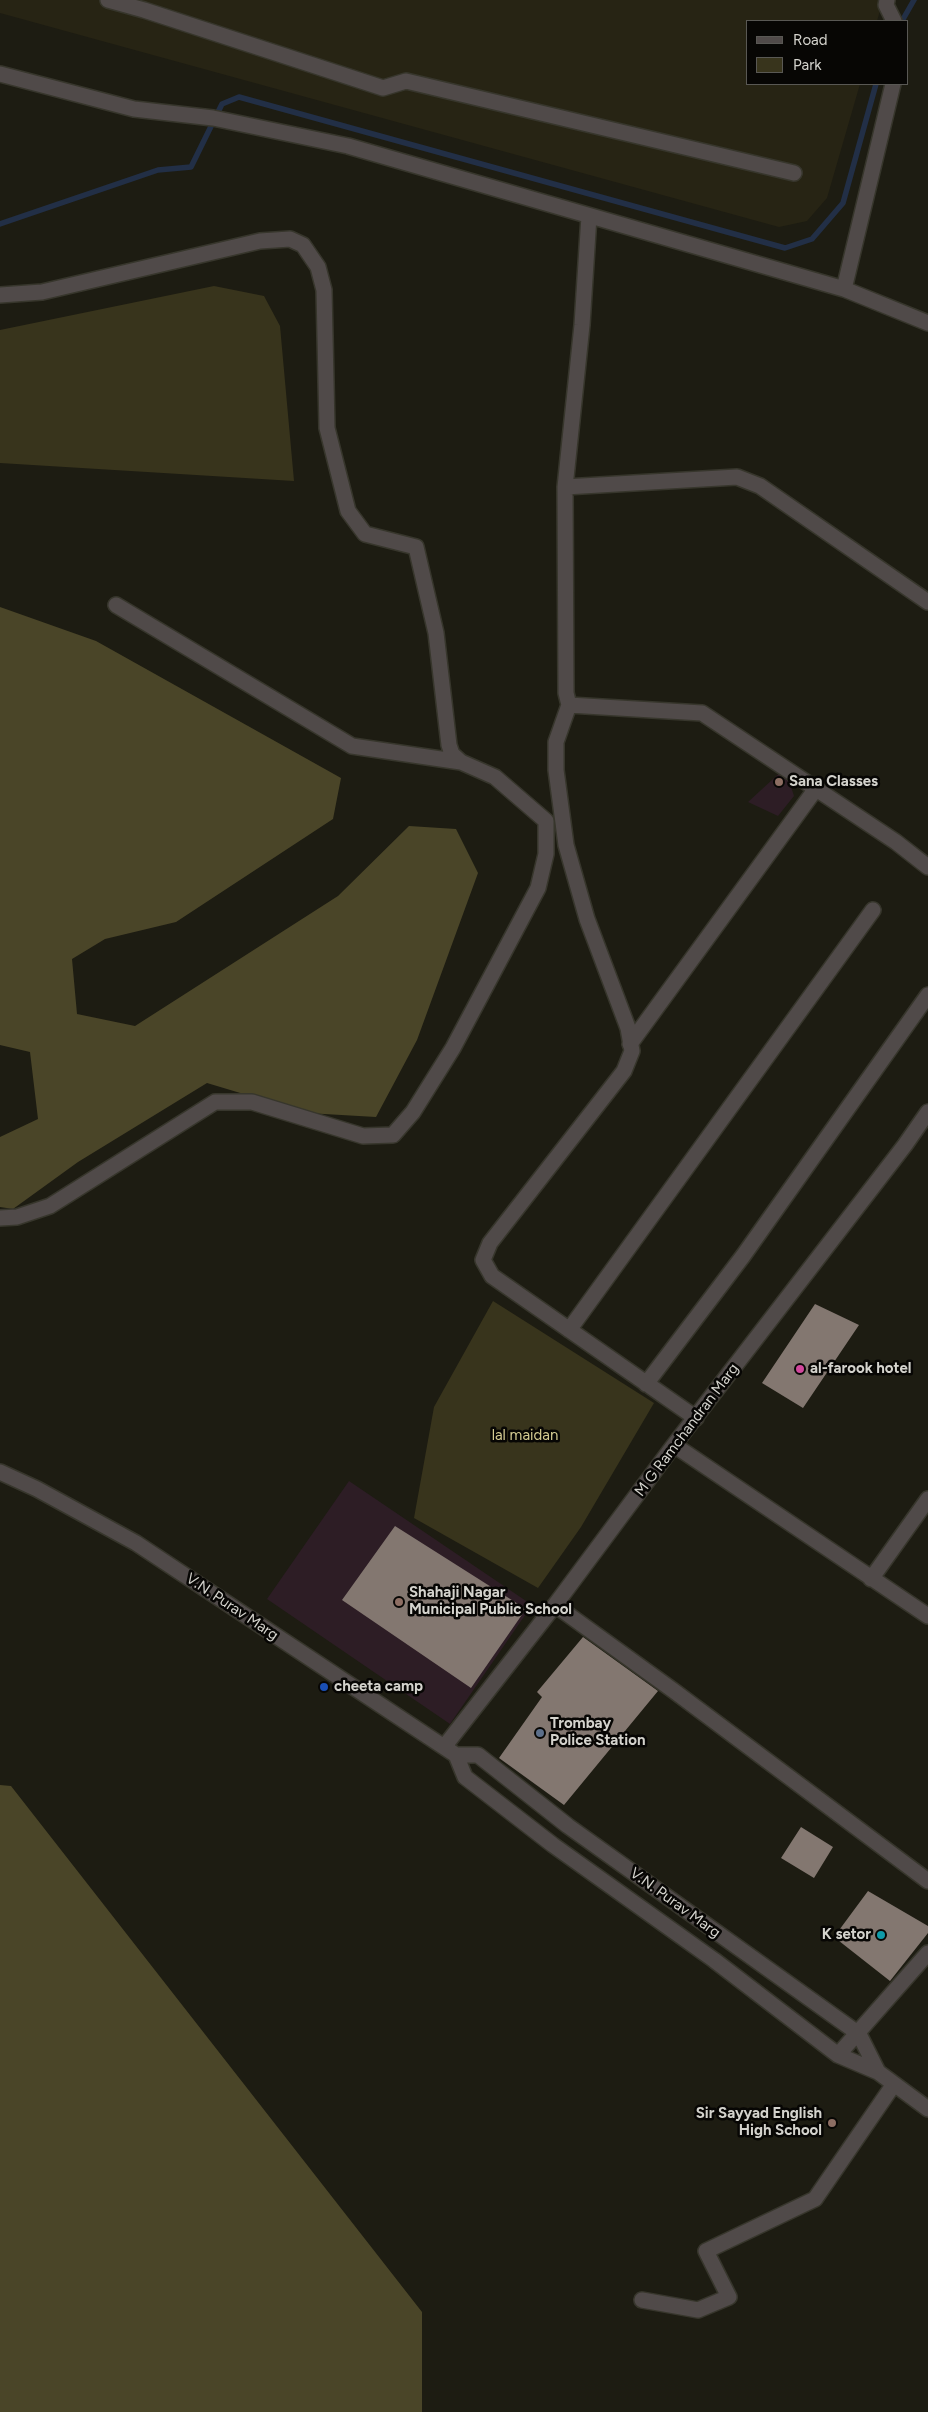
<!DOCTYPE html>
<html>
<head>
<meta charset="utf-8">
<style>
	body { margin:0 }
	#map { position:relative; width:928px; height:2412px; overflow:hidden; background:#1d1c12; font-family:Figtree,sans-serif }
	canvas { display:block }
	.legend { position:absolute; left:746px; top:20px; width:162px; height:65px; box-sizing:border-box; background:#070604; border:1px solid #595854; margin:0; padding:6px 9px; list-style:none; font-size:15px; color:#d4d3cd }
	.legend li { display:flex; align-items:center; gap:10px; height:25px }
	.legend b { width:25px; border:1px solid #595854 }
</style>
</head>
<body>
<div id="map">
<canvas width="928" height="2412"></canvas>
<ul class="legend">
<li><b style="height:6px;background:#504a49"></b>Road</li>
<li><b style="height:14px;background:#38341c"></b>Park</li>
</ul>
</div>
<script>
const c = document.querySelector('canvas').getContext('2d');
c.lineJoin = 'round';
function fill(path, color) { c.fillStyle = color; c.fill(path, 'evenodd'); }
const toPath = rows => new Path2D(rows.map(r => 'M' + r).join(''));
function stroke(path, color, width, dash) { c.strokeStyle = color; c.lineWidth = width; c.lineCap = dash ? 'butt' : 'round'; c.setLineDash(dash || []); c.stroke(path); }
function label(font, color, halo, rows, align = 'center') {
  c.font = font + ' Figtree,sans-serif'; c.lineWidth = 5; c.setLineDash([]); c.textBaseline = 'middle'; c.strokeStyle = halo; c.fillStyle = color; for (const [text, x, y, turn = 0] of rows) {
    c.save(); c.translate(x, y); c.rotate((+turn || 0) * Math.PI / 180); c.textAlign = isNaN(turn) ? turn : align; if (halo) c.strokeText(text, 0, 0); c.fillText(text, 0, 0); c.restore();
  }
}
fill(toPath([
	[0,0,883,0,877,21,747,21,747,84,860,84,827,198,807,221,779,227,0,13]
]), '#272414');
fill(toPath([
	[785,768,794,796,778,816,748,802],
	[349,1481,532,1605,450,1724,267,1599]
]), '#2d1d25');
fill(toPath([
	[214,286,264,296,280,326,294,481,0,463,0,330],
	[493,1301,654,1403,581,1527,538,1588,414,1518,434,1407]
]), '#38341c');
fill(toPath([
	[0,607,96,641,341,778,333,819,176,922,105,939,72,959,77,1014,135,1026,338,896,409,826,456,829,478,873,417,1040,376,1117,307,1113,207,1083,78,1162,13,1209,0,1207,0,1137,38,1119,30,1052,0,1045],
	[0,1785,11,1786,422,2312,422,2412,0,2412]
]), '#4a4528');
stroke(toPath([
	[902,21,914,0],
	[0,224,158,170,191,167,222,104,239,97,785,248,812,239,843,203,876,84]
]), '#222f46', 5.5);
fill(toPath([
	[815,1304,859,1325,803,1408,762,1383],
	[395,1526,526,1609,471,1688,342,1600],
	[583,1637,658,1691,564,1805,499,1758,542,1697,537,1692],
	[801,1827,833,1847,814,1878,781,1858],
	[868,1891,928,1926,928,1933,890,1981,834,1937]
]), '#837770');
const minor = toPath([
	[108,0,144,10,383,88,406,81,794,173],
	[887,0,886,5,894,21],
	[0,74,134,109,213,118,348,146,844,289,928,323],
	[589,216,582,325,565,487,566,693,569,705,556,742,556,770,566,845,587,919,628,1028,632,1051,624,1071,490,1243,483,1260,492,1276,696,1418],
	[844,289,893,84],
	[0,295,42,292,260,241,290,239,303,245,318,267,324,290,327,428,348,511,365,534,416,547,436,633,449,745,452,754,461,762,495,777,546,821,546,854,538,888,453,1048,413,1112,393,1135,363,1136,252,1102,215,1102,50,1206,17,1217,0,1218],
	[565,487,737,477,760,486,928,602],
	[116,605,352,746,461,762],
	[569,705,702,713,896,842,928,867],
	[630,1044,815,790],
	[569,1330,873,910],
	[646,1384,743,1256,928,995],
	[674,1445,928,1616],
	[0,1472,37,1489,136,1543,456,1755,465,1777,553,1845,714,1960,838,2055,878,2072,928,2109],
	[871,1579,928,1499],
	[555,1605,674,1691,928,1881],
	[444,1747,555,1605,674,1445,905,1145,928,1112],
	[456,1755,478,1755,568,1826,859,2034,878,2072],
	[838,2055,928,1953],
	[642,2300,698,2310,729,2297,706,2251,815,2199,894,2084]
]);
stroke(minor, '#37362c', 18);
stroke(minor, '#504a49', 15);
for (const [x, y, r, color] of [
	[779,782,5,"#8d6e63"],
	[800,1369,5,"#d1479c"],
	[399,1602,5,"#8d6e63"],
	[324,1687,5,"#1a4fb4"],
	[540,1733,5,"#5c6f8a"],
	[881,1935,5,"#0f9aa8"],
	[832,2123,5,"#8d6e63"]
]) { const dot = new Path2D(); dot.arc(x, y, r, 0, 2 * Math.PI); c.fillStyle = color; c.fill(dot); stroke(dot, '#070604', 2); }
label('bold 15px', '#d4d3cd', '#070604', [
	["Sana Classes",789,782],
	["al-farook hotel",810,1369],
	["Shahaji Nagar",409,1593],
	["Municipal Public School",409,1610],
	["cheeta camp",334,1687],
	["Trombay",550,1724],
	["Police Station",550,1741],
	["K setor",871,1935,"right"],
	["Sir Sayyad English",822,2114,"right"],
	["High School",822,2131,"right"]
], 'left');
label('15px', '#d4d3cd', '#070604', [
	["M G Ramchandran Marg",687,1430,-53],
	["V.N. Purav Marg",232,1607,34],
	["V.N. Purav Marg",675,1903,36]
]);
label('15px', '#d4cb92', '#070604', [
	["lal maidan",525,1436]
]);
</script>
</body>
</html>
